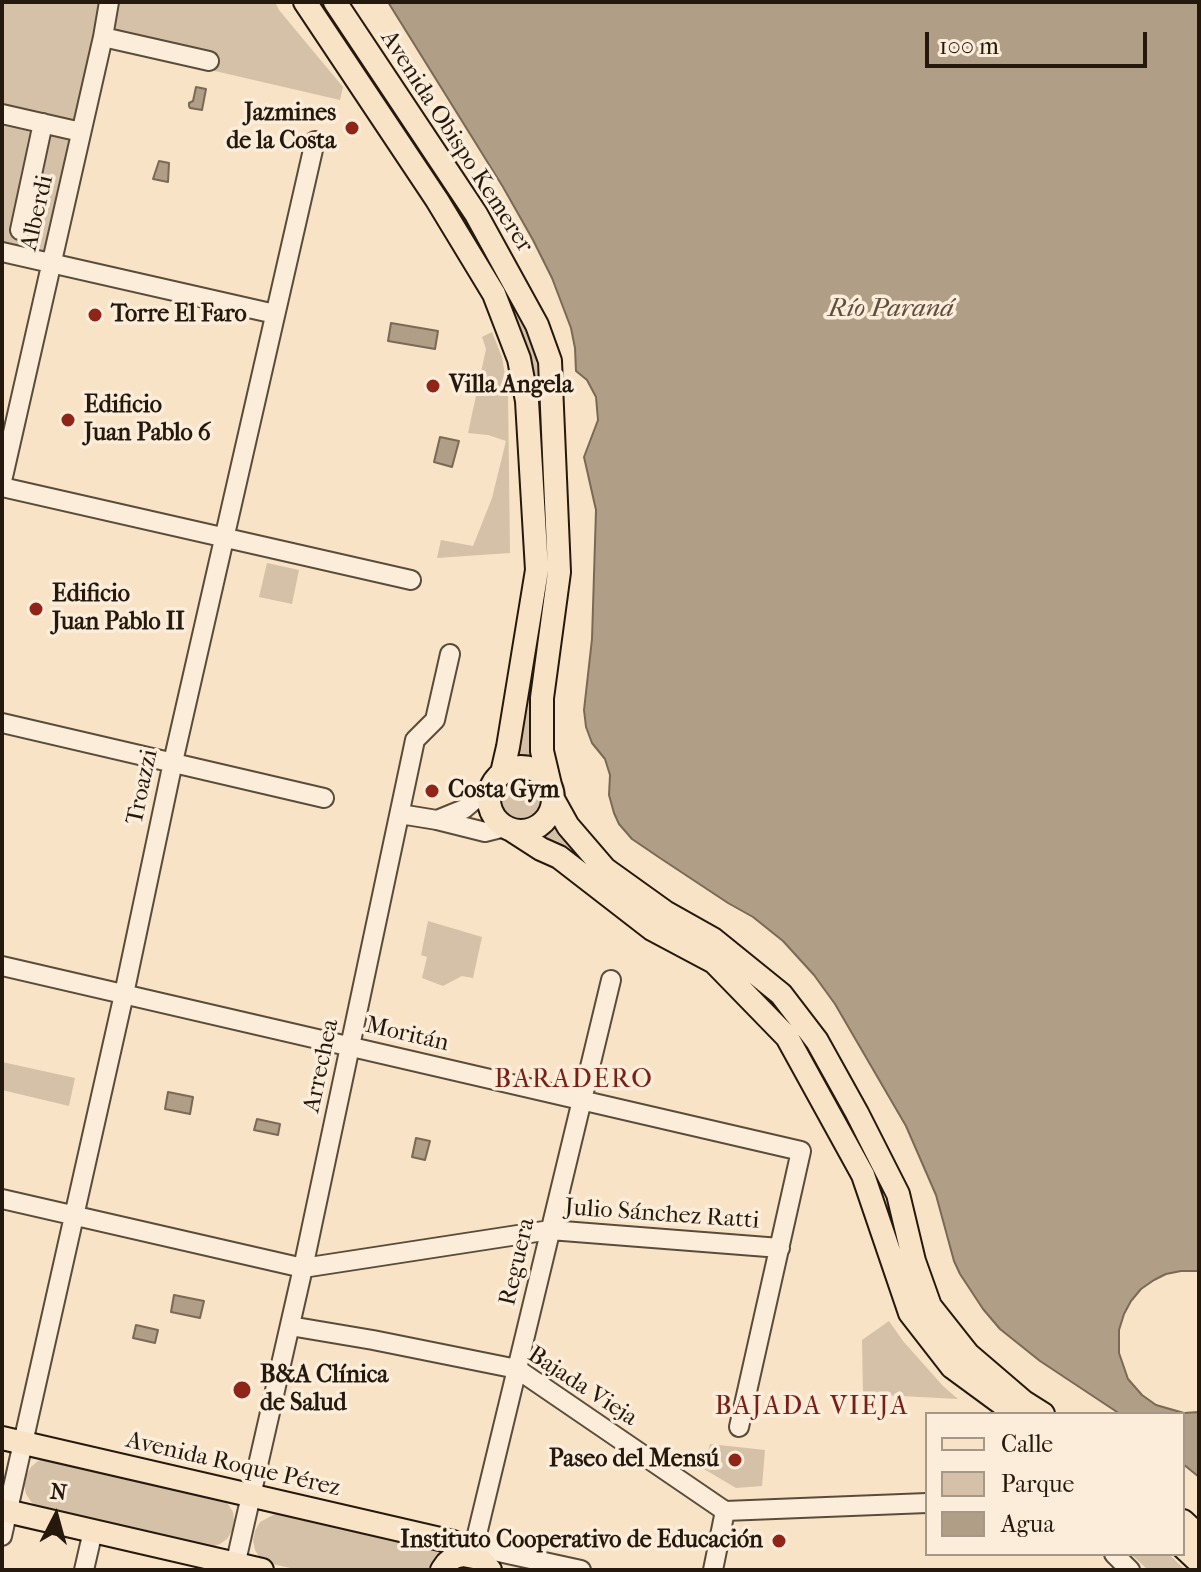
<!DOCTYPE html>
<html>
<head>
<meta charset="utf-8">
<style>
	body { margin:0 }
	#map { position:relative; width:1201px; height:1572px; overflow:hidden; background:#f9e3c6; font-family:"IM FELL French Canon",serif }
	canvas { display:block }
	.frame { position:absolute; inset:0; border:4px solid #25190d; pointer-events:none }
	.legend { position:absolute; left:925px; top:1412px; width:260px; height:144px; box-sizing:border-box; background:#fbedda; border:2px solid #a59888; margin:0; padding:10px 14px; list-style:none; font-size:24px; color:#25190d }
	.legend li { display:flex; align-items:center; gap:16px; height:40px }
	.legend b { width:40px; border:2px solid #a59888 }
	.north { position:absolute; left:16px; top:1476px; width:80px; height:80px; -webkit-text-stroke:6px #fbedda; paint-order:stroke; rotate:6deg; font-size:22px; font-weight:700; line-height:32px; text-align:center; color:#25190d }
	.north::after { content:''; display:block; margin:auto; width:28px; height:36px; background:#25190d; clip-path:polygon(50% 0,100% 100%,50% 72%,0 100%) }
	.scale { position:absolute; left:925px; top:32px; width:222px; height:36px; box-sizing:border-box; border:4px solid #25190d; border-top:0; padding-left:10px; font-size:24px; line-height:28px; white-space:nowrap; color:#25190d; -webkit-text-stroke:6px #fbedda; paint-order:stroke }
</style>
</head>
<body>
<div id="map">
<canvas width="1201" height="1572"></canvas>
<div class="frame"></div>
<ul class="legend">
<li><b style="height:10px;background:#f9e3c6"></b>Calle</li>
<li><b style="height:22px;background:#d5c1a7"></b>Parque</li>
<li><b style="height:22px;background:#b19e87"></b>Agua</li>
</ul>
<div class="north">N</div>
<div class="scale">100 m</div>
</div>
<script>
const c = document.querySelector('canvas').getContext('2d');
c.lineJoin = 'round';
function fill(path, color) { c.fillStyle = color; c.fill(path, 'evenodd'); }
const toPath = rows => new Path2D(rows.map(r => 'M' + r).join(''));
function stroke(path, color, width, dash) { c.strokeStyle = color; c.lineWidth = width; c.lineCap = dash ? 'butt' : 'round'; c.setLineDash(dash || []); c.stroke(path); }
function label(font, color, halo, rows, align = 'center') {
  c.font = font + ' "IM FELL French Canon",serif'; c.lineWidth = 7; c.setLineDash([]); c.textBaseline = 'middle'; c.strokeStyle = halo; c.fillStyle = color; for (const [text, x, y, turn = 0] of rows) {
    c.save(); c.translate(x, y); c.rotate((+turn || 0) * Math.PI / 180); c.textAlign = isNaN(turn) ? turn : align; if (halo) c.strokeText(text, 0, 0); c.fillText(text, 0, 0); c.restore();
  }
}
fill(toPath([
	[2,2,275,2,279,10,343,87,340,100,107,46,49,261,2,251],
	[317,2,323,2,458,202,524,322,533,343,542,392,549,571,532,697,530,751,533,762,513,759,526,698,535,395,527,349,505,298],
	[492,332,502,357,508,394,510,553,437,558,441,540,473,546,492,498,506,441,488,435,468,433,486,349,482,337],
	[267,563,299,570,292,604,259,597],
	'495 799a26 26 0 1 1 52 0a26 26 0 1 1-52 0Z',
	[552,816,584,865,533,836,539,834,547,827,550,823],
	[428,921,482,937,473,978,462,976,443,986,422,978,427,957,421,955],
	[2,1062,75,1078,69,1106,2,1090],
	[889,1321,903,1341,943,1386,958,1399,863,1394,862,1340],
	[710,1444,765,1450,762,1486,736,1488,704,1469],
	[48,1458,221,1498,228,1504,233,1512,234,1521,232,1531,227,1539,220,1544,211,1547,39,1508,32,1503,26,1494,24,1485,26,1475,31,1467,38,1461],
	[277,1513,445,1550,442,1556,434,1561,429,1570,299,1570,268,1563,260,1558,255,1550,253,1540,255,1531,260,1522],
	[1131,1554,1169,1554,1185,1570,1148,1570]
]), '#d5c1a7');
const water = toPath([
	[388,2,1199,2,1199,1271,1181,1271,1166,1274,1154,1280,1141,1289,1131,1301,1124,1314,1119,1330,1119,1353,1128,1379,1142,1395,1156,1405,1184,1413,1199,1412,1199,1477,1183,1464,1183,1414,1120,1414,1040,1361,1000,1329,983,1309,960,1274,954,1261,936,1195,906,1126,835,1004,814,975,783,941,753,917,728,903,660,858,632,839,619,824,614,813,609,795,610,775,605,759,592,743,586,727,584,710,592,639,596,510,584,457,598,420,596,397,587,380,576,371,575,348,571,328,552,278,533,240,503,187,388,2],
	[196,87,206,89,202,110,190,108,189,106,189,103,193,101,196,87],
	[159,161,169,163,168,182,153,179,159,161],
	[391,323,438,331,435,349,388,341,391,323],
	[440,437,459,441,452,467,434,462,440,437],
	[168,1092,193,1097,190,1114,165,1109,168,1092],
	[257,1119,280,1124,278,1135,254,1130,257,1119],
	[416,1138,430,1141,425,1160,412,1157,416,1138],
	[174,1295,204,1301,200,1318,171,1312,174,1295],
	[136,1325,158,1330,155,1343,133,1338,136,1325]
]);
fill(water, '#b19e87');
stroke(water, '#796956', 2);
const minor = toPath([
	[103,37,209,61],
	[2,114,81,132],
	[20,230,43,123],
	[2,252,275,314],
	[2,481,103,37,109,2],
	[2,487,411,580],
	[2,723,324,798],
	[400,814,437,820,485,832,505,827],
	[437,820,464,809,491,786],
	[2,966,801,1151,739,1427],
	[2,1199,303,1268,550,1230,780,1248],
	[290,1326,373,1340,517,1369,725,1511,927,1503],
	[2,1536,124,994,173,762,315,141],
	[462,1544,581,1570],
	[1114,1554,1130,1570],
	[472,1555,611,980],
	[84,1570,93,1531],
	[234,1570,303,1268,415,740,435,720,450,654],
	[713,1570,725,1511]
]);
const major = toPath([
	[305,2,437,200,494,294,519,359,527,401,537,570,508,747,502,773],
	[335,2,476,214,537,325,550,361,559,572,542,698,542,751,550,785],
	'489 799a32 32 0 1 1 64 0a32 32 0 1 1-64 0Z',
	[553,799,568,826,605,869,665,912,713,939,781,994,817,1041,857,1113,898,1194,914,1261,930,1306,968,1354,1024,1402,1043,1414],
	[510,829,541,849,559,857,652,929,714,962,787,1037,863,1175,910,1313,952,1367,1016,1414],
	[2,1438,453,1542,463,1555],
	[2,1510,262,1570],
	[1183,1521,1199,1536],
	[1183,1547,1199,1562],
	[442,1570,447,1563,454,1557,463,1555,479,1558,490,1570]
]);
stroke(minor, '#5a4c3b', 22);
stroke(major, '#25190d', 26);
stroke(minor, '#fbedda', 18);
stroke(major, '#f9e3c6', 22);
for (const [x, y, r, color] of [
	[352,128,8,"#8f2418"],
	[95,315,8,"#8f2418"],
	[433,386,8,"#8f2418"],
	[68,420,8,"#8f2418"],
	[36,609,8,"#8f2418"],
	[432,791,8,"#8f2418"],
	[242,1390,10,"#8f2418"],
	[735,1460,8,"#8f2418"],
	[779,1541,8,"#8f2418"]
]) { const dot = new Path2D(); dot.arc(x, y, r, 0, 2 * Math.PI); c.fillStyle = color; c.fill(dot); stroke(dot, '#fbedda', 3); }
label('bold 24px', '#25190d', '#fbedda', [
	["Jazmines",336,114,"right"],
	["de la Costa",336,142,"right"],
	["Torre El Faro",111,315],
	["Villa Angela",449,386],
	["Edificio",84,406],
	["Juan Pablo 6",84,434],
	["Edificio",52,595],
	["Juan Pablo II",52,623],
	["Costa Gym",448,791],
	["B&A Clínica",260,1376],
	["de Salud",260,1404],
	["Paseo del Mensú",719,1460,"right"],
	["Instituto Cooperativo de Educación",763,1541,"right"]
], 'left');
label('24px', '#25190d', '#fbedda', [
	["Avenida Obispo Kemerer",456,142,57],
	["Alberdi",38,213,-77],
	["Troazzi",143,787,-78],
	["Moritán",407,1035,13],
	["Arrechea",322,1066,-78],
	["Julio Sánchez Ratti",662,1215,4],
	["Reguera",518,1262,-77],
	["Bajada Vieja",582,1387,33],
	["Avenida Roque Pérez",233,1465,13]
]);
label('italic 26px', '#5d4e3e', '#fbedda', [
	["Río Paraná",891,310]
]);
c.letterSpacing = '2px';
label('26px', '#7a1f14', '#fbedda', [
	["BARADERO",574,1081],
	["BAJADA VIEJA",812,1408]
]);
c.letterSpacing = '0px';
</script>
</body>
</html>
